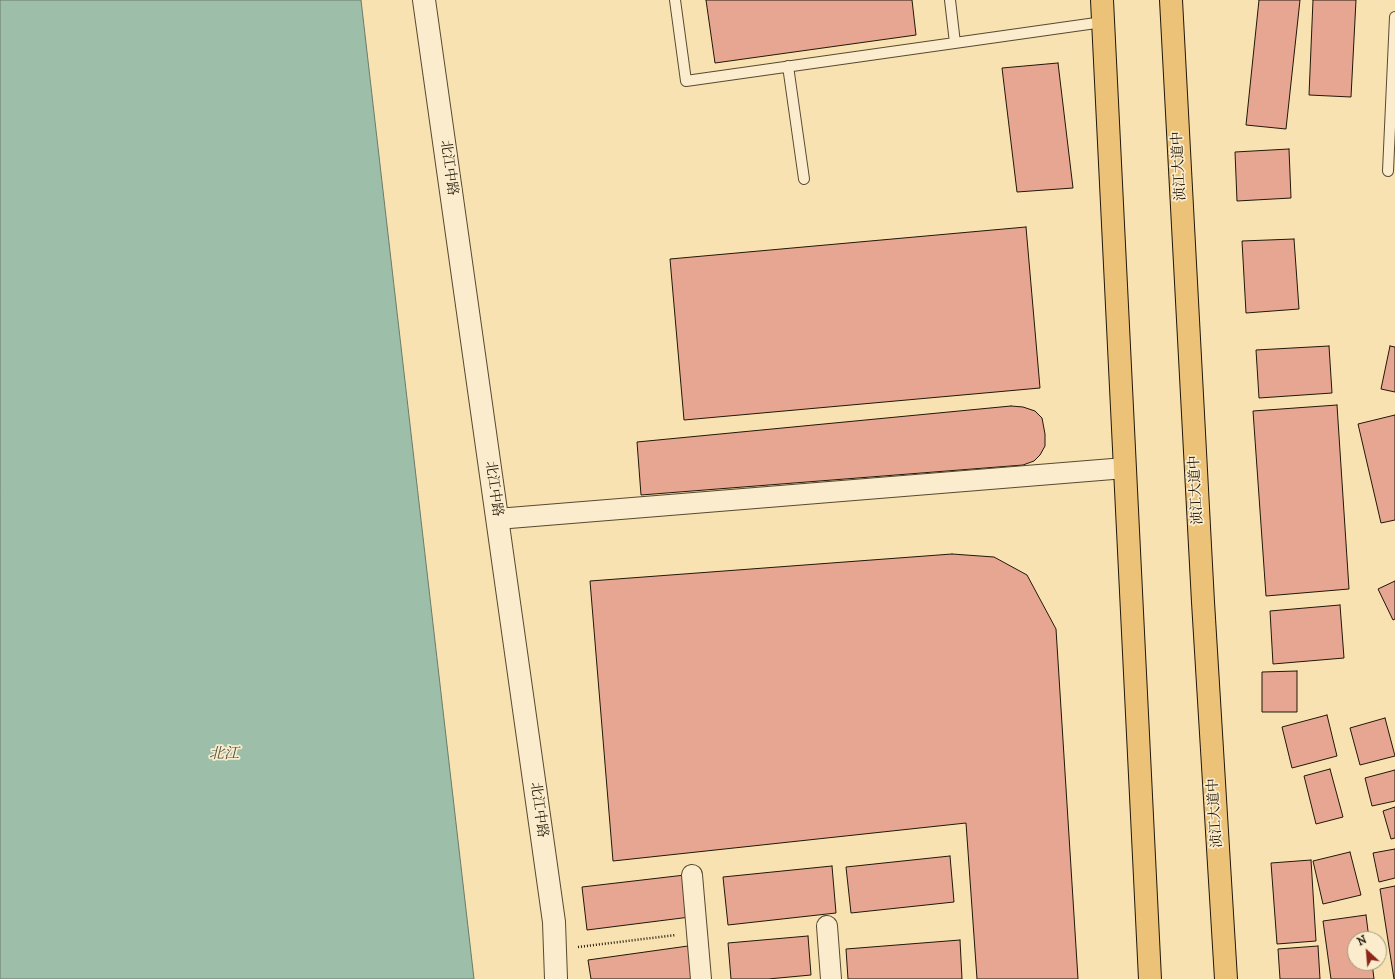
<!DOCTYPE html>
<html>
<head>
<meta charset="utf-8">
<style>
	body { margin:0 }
	#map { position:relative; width:1395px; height:979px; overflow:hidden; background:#f8e2b1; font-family:"IM FELL DW Pica",serif }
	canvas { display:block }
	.north { position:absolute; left:1347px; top:931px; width:40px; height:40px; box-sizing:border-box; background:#faeccc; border:1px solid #a3977e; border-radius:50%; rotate:334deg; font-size:11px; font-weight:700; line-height:16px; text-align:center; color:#211708 }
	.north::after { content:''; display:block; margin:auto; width:14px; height:18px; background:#8f2418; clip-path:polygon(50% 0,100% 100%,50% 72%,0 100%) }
</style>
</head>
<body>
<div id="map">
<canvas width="1395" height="979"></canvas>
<div class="north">N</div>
</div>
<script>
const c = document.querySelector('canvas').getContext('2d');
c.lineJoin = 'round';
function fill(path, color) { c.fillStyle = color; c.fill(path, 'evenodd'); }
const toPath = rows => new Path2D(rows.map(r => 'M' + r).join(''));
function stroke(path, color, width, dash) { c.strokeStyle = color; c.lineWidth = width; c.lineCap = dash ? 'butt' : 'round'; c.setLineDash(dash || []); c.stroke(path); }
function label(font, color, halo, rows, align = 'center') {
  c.font = font + ' "IM FELL DW Pica","Noto Serif SC",serif'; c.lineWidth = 3.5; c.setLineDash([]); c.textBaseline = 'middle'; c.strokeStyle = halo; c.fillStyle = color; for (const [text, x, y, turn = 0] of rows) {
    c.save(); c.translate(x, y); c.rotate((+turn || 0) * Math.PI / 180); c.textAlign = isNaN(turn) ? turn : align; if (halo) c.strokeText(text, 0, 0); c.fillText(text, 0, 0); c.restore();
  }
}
const water = toPath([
	[0,0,361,0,474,979,0,979,0,0]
]);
fill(water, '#9dbea9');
stroke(water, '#6b7b69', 1);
const building = toPath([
	[706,0,912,0,916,35,715,63,706,0],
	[1259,0,1300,0,1286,129,1246,125,1259,0],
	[1313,0,1356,0,1351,97,1309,95,1313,0],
	[1058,63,1073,188,1017,192,1002,68,1058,63],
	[1289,149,1291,198,1237,201,1235,152,1289,149],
	[1026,227,1040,388,684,420,670,259,1026,227],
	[1294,239,1299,309,1246,313,1242,241,1294,239],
	[1329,346,1332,393,1259,398,1256,350,1329,346],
	[1390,346,1395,347,1395,392,1381,389,1390,346],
	[1337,405,1349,589,1266,596,1253,411,1337,405],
	[1011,406,1023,407,1035,411,1042,418,1045,434,1045,446,1040,455,1034,461,1023,465,641,495,637,442,1011,406],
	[1395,415,1395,520,1381,523,1358,424,1395,415],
	[952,554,994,557,1027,575,1056,629,1078,979,977,979,966,823,613,861,590,581,952,554],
	[1395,581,1395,619,1393,620,1378,589,1395,581],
	[1340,605,1344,658,1273,664,1270,611,1340,605],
	[1297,671,1297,712,1262,712,1262,672,1297,671],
	[1327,715,1337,756,1292,768,1282,727,1327,715],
	[1385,718,1395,756,1360,765,1350,728,1385,718],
	[1330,769,1343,817,1316,824,1304,776,1330,769],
	[1395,770,1395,801,1372,806,1365,778,1395,770],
	[1395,807,1395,838,1391,839,1383,811,1395,807],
	[1395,849,1395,878,1379,882,1373,853,1395,849],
	[1350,852,1361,895,1323,904,1313,861,1350,852],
	[950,856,954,902,851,913,846,867,950,856],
	[1311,860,1316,941,1277,944,1271,863,1311,860],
	[832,866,836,913,728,925,723,877,832,866],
	[685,875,690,917,587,930,582,887,685,875],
	[1395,886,1395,979,1394,979,1380,889,1395,886],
	[1366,915,1369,939,1355,939,1355,963,1372,963,1374,979,1331,979,1323,921,1366,915],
	[808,936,811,975,768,979,731,979,728,943,808,936],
	[960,940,962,979,848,979,846,949,960,940],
	[688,946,692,979,591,979,588,960,688,946],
	[1318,946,1320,979,1280,979,1278,949,1318,946]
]);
fill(building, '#e7a692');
stroke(building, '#211708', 1);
const service = toPath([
	[675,0,686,81,1103,22],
	[950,0,955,43],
	[788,66,804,179],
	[1388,171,1395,17]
]);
const minor = toPath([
	[497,519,1125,468],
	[692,875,701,979],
	[827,926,831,979]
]);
const tertiary = toPath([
	[424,0,554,922,556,979]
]);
const primary = toPath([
	[1102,0,1150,979],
	[1171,0,1203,602,1226,979]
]);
stroke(service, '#574a32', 12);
stroke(minor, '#574a32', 22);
stroke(tertiary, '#574a32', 24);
stroke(primary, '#211708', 24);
stroke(toPath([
	[578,947,676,935]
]), '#211708', 2.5, [1, 2]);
stroke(service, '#faeccc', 10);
stroke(minor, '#faeccc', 20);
stroke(tertiary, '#faeccc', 22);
stroke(primary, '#ecc178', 22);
label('14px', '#211708', '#faeccc', [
	["浈江大道中",1180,166,-93],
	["北江中路",448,168,82],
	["北江中路",493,489,82],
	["浈江大道中",1197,490,-93],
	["北江中路",538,810,82],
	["浈江大道中",1216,813,-94]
]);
label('italic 15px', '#4c5140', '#faeccc', [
	["北江",224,755]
]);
</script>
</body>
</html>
